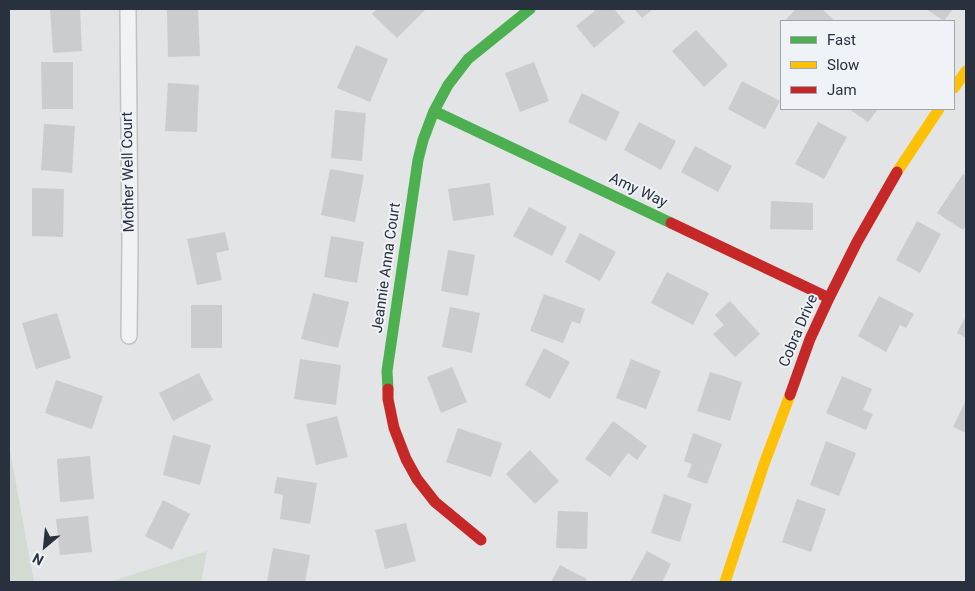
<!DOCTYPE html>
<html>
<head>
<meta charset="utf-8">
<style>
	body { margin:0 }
	#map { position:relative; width:975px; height:591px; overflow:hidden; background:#e2e4e6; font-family:Roboto,sans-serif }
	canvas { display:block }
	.frame { position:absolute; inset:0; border:10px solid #29303e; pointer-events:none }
	.legend { position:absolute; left:780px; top:20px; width:175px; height:90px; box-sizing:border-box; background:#eff2f6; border:1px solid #a0a4ac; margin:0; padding:6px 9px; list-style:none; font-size:15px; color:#29303e }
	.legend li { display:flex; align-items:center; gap:10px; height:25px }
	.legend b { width:25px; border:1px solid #a0a4ac }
	.north { position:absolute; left:20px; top:521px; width:50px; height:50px; -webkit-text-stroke:4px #eff2f6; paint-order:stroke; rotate:208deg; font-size:14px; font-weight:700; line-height:20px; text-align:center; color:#29303e }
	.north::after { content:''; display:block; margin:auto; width:18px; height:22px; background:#29303e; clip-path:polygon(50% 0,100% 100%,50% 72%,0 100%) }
</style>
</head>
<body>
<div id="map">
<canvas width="975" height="591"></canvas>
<div class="frame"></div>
<ul class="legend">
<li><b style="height:6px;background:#4caf50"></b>Fast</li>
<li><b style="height:6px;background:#ffc107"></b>Slow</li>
<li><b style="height:6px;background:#c62828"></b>Jam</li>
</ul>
<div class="north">N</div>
</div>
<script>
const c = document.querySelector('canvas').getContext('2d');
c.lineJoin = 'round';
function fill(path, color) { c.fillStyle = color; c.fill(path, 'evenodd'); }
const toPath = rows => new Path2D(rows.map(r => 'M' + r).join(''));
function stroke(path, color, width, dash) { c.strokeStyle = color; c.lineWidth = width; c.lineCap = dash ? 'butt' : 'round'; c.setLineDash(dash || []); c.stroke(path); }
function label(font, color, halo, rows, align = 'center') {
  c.font = font + ' Roboto,sans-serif'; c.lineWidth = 4; c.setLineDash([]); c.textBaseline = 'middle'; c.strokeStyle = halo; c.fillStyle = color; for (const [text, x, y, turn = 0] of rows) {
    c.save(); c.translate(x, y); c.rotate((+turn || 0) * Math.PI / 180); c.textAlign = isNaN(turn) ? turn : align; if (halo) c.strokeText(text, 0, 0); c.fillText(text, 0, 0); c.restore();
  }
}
fill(toPath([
	[9,446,34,582,9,582],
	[207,551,201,582,109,582]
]), '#d2dad2');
fill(toPath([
	[50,9,80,9,82,51,53,53],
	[198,9,200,56,168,57,167,10],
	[377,9,426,9,397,38,372,14],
	[597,9,614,9,625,22,594,48,576,26],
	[634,9,653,9,642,18],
	[796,9,822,9,835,21,788,21,786,19],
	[926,9,953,9,944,21],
	[696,30,728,65,704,87,672,51],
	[356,45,388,59,370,102,337,88],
	[41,62,73,62,73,109,42,109],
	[534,62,549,101,520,112,505,73],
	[742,81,780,101,765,129,728,109],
	[168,83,199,85,197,132,165,131],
	[582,93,620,112,606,141,568,122],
	[849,109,878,109,868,122],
	[335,110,366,113,362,161,331,158],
	[639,122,676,141,661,170,624,150],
	[818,122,847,137,824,179,795,164],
	[44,124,75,126,72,173,41,170],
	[695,146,732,166,718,192,681,172],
	[330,169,364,175,355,222,321,215],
	[963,174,966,176,966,225,963,230,937,213],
	[490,183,494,215,453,221,448,189],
	[32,188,64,189,63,237,32,236],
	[771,201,813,203,813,230,770,229],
	[529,207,567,227,552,256,513,236],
	[917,221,941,234,920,273,896,260],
	[225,232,229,250,216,253,222,280,197,285,187,239],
	[580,233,616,252,600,281,565,262],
	[331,236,364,242,357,283,324,277],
	[448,250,475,255,468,296,441,291],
	[667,272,709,293,693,325,651,303],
	[313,293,349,302,338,348,301,339],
	[544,294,585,309,580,324,572,321,563,343,530,331],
	[879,296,914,314,906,328,900,325,886,352,858,336],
	[730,301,760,334,735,357,713,334,724,325,715,315],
	[191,305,222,305,222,348,191,348],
	[450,307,480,313,472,353,442,347],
	[57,313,71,358,36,369,22,323],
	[966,316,966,338,957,333],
	[544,348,570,362,550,399,525,385],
	[300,359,341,365,336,405,294,399],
	[631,359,661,371,646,409,616,398],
	[452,367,467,402,441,413,427,377],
	[710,372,742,382,730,421,697,411],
	[199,373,213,400,173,421,159,393],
	[842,376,872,389,863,410,873,414,866,430,826,413],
	[56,380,103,396,92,429,45,413],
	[966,400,966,433,953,427],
	[337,416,348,457,316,465,306,424],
	[613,421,647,446,637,460,628,453,610,477,585,459],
	[458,428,502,443,491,477,446,462],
	[693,433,722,444,707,484,687,477,692,464,684,461],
	[173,435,211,445,200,485,163,475],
	[826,441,856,453,839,496,810,485],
	[530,450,559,481,535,504,506,474],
	[90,456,94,499,60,502,57,459],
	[277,477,317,483,310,524,280,519,283,495,274,493],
	[664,494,692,504,680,542,651,533],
	[797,499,826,509,811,552,782,542],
	[163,500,190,514,172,550,145,536],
	[558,511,588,512,587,549,556,548],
	[88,516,92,552,60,555,56,519],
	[406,523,416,561,385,569,375,530],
	[273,548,310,555,305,582,267,582],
	[647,551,671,564,662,582,630,582],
	[560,565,587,579,585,582,551,582]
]), '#caccce');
const street = toPath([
	[128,9,130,244,129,336]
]);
stroke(street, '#c0c2c4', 18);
stroke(street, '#f0f2f3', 15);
stroke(toPath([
	[434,111,671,223],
	[388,389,387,371,418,160,423,140,434,111,448,85,468,59,530,9]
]), '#4caf50', 11);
stroke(toPath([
	[954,88,966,71],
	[897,172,939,109],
	[725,582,764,464,790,395]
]), '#ffc107', 11);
stroke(toPath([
	[671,223,829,298],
	[388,389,388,399,394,428,406,459,417,479,435,502,481,540],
	[790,395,810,339,829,298,857,242,897,172]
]), '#c62828', 11);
label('15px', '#29303e', '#eff2f6', [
	["Mother Well Court",129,172,-91],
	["Amy Way",638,191,25],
	["Jeannie Anna Court",387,268,-82],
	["Cobra Drive",799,331,-67]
]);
</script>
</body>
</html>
